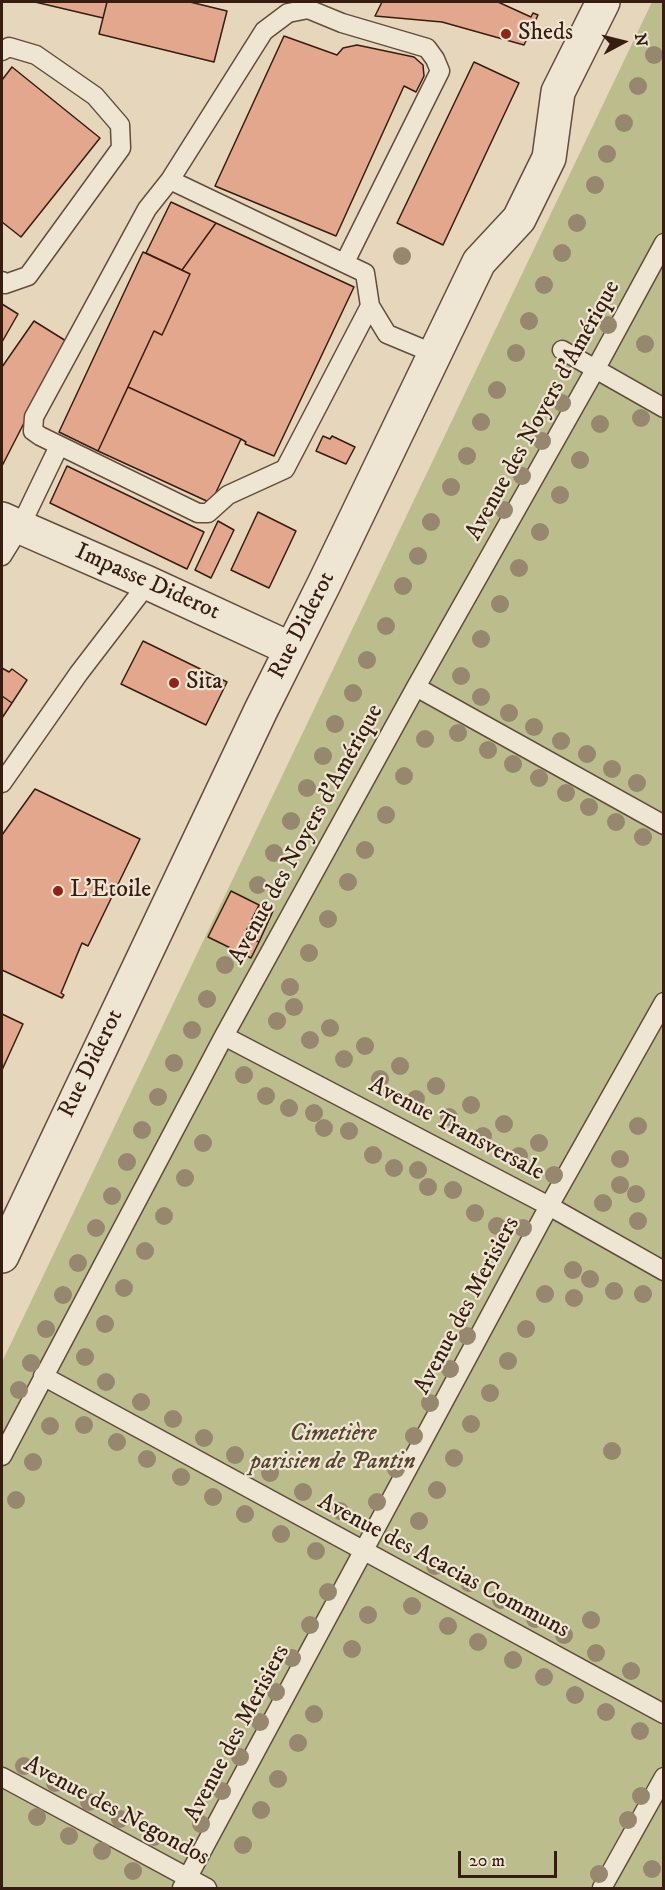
<!DOCTYPE html>
<html>
<head>
<meta charset="utf-8">
<style>
	body { margin:0 }
	#map { position:relative; width:665px; height:1890px; overflow:hidden; background:#e6d7bc; font-family:"IM FELL DW Pica",serif }
	canvas { display:block }
	.frame { position:absolute; inset:0; border:3px solid #371d11; pointer-events:none }
	.north { position:absolute; left:593px; top:12px; width:60px; height:60px; -webkit-text-stroke:4px #efe5d3; paint-order:stroke; rotate:83deg; font-size:16px; font-weight:700; line-height:24px; text-align:center; color:#371d11 }
	.north::after { content:''; display:block; margin:auto; width:21px; height:27px; background:#371d11; clip-path:polygon(50% 0,100% 100%,50% 72%,0 100%) }
	.scale { position:absolute; left:458px; top:1851px; width:99px; height:27px; box-sizing:border-box; border:3px solid #371d11; border-top:0; padding-left:8px; font-size:18px; line-height:21px; white-space:nowrap; color:#371d11; -webkit-text-stroke:4px #efe5d3; paint-order:stroke }
</style>
</head>
<body>
<div id="map">
<canvas width="665" height="1890"></canvas>
<div class="frame"></div>
<div class="north">N</div>
<div class="scale">20 m</div>
</div>
<script>
const c = document.querySelector('canvas').getContext('2d');
c.lineJoin = 'round';
function fill(path, color) { c.fillStyle = color; c.fill(path, 'evenodd'); }
const toPath = rows => new Path2D(rows.map(r => 'M' + r).join(''));
function stroke(path, color, width, dash) { c.strokeStyle = color; c.lineWidth = width; c.lineCap = dash ? 'butt' : 'round'; c.setLineDash(dash || []); c.stroke(path); }
function label(font, color, halo, rows, align = 'center') {
  c.font = font + ' "IM FELL DW Pica",serif'; c.lineWidth = 4.5; c.setLineDash([]); c.textBaseline = 'middle'; c.strokeStyle = halo; c.fillStyle = color; for (const [text, x, y, turn = 0] of rows) {
    c.save(); c.translate(x, y); c.rotate((+turn || 0) * Math.PI / 180); c.textAlign = isNaN(turn) ? turn : align; if (halo) c.strokeText(text, 0, 0); c.fillText(text, 0, 0); c.restore();
  }
}
fill(toPath([
	[652,2,663,2,663,1888,2,1888,2,1362]
]), '#bbbd8d');
const building = toPath([
	[35,2,107,2,103,18,35,2],
	[107,2,190,2,227,11,214,62,99,34,107,2],
	[382,2,498,2,531,17,533,13,538,15,524,45,442,22,375,16,382,2],
	[284,36,337,55,343,48,357,45,414,57,423,65,424,76,416,92,404,86,336,236,215,186,284,36],
	[474,62,519,83,443,245,397,223,474,62],
	[12,67,100,138,21,237,2,222,2,80,12,67],
	[171,202,216,223,182,270,146,253,171,202],
	[216,223,354,287,274,456,245,444,246,442,241,439,128,387,154,331,162,335,190,274,182,270,216,223],
	[143,252,190,274,162,335,154,331,98,451,59,432,143,252],
	[2,304,18,314,2,342,2,304],
	[34,321,66,341,2,466,2,367,34,321],
	[128,387,241,439,211,503,98,451,128,387],
	[323,436,330,439,332,436,355,447,346,464,316,451,323,436],
	[67,466,204,532,187,569,50,503,67,466],
	[258,512,296,531,269,588,231,570,258,512],
	[218,521,234,530,211,578,195,570,218,521],
	[143,641,227,682,206,725,121,684,143,641],
	[2,668,9,672,12,669,27,680,12,703,2,696,2,668],
	[2,696,12,703,2,718,2,696],
	[35,789,140,839,88,946,82,943,61,993,64,995,62,998,2,970,2,835,35,789],
	[231,891,259,905,244,935,259,942,251,958,208,937,231,891],
	[259,905,273,911,259,942,244,935,259,905],
	[2,1014,23,1024,2,1070,2,1014]
]);
fill(building, '#e3a78d');
stroke(building, '#371d11', 1.5);
const service = toPath([
	[2,51,9,47,36,55,95,96,120,125,121,148,28,276,5,284,2,281],
	[170,180,365,273,370,306,387,334,435,354],
	[345,262,440,71,435,59,427,48,342,23,308,9,288,13,264,31,170,180,147,209,34,417,33,431,40,436,198,513,208,513,228,495,285,469,370,306],
	[562,350,664,408],
	[2,556,20,527,59,446],
	[416,687,664,825],
	[2,783,79,673,148,583],
	[224,1036,549,1206,664,1271],
	[43,1376,664,1714],
	[2,1456,224,1036,416,687,595,370,664,243],
	[2,1777,207,1888],
	[182,1888,549,1206,664,1002],
	[602,1888,664,1777]
]);
const minor = toPath([
	[2,519,148,583,291,649],
	[2,1256,261,710,324,584,479,262,519,219,549,158,558,92,603,2]
]);
stroke(service, '#634c3c', 21);
stroke(minor, '#634c3c', 36);
stroke(service, '#efe5d3', 18);
stroke(minor, '#efe5d3', 33);
c.fillStyle = '#98876f';
for (const [x, y] of [
	[654,55],
	[638,86],
	[624,123],
	[607,154],
	[595,185],
	[577,223],
	[562,253],
	[402,256],
	[544,285],
	[529,321],
	[608,325],
	[645,344],
	[516,353],
	[497,390],
	[562,403],
	[641,418],
	[481,422],
	[600,424],
	[542,441],
	[467,456],
	[580,460],
	[522,476],
	[451,487],
	[560,495],
	[504,510],
	[431,522],
	[540,532],
	[418,556],
	[519,568],
	[403,586],
	[500,604],
	[386,626],
	[481,639],
	[367,660],
	[461,676],
	[353,693],
	[481,697],
	[509,713],
	[335,724],
	[534,727],
	[458,733],
	[425,739],
	[561,741],
	[488,750],
	[587,754],
	[323,756],
	[513,764],
	[612,769],
	[404,776],
	[539,778],
	[637,783],
	[307,788],
	[566,793],
	[589,807],
	[386,815],
	[291,821],
	[616,822],
	[643,837],
	[365,850],
	[274,853],
	[348,882],
	[258,885],
	[328,919],
	[309,953],
	[225,965],
	[290,987],
	[207,999],
	[294,1007],
	[277,1021],
	[330,1028],
	[192,1030],
	[310,1040],
	[365,1046],
	[344,1059],
	[174,1063],
	[400,1066],
	[244,1075],
	[380,1079],
	[436,1086],
	[266,1096],
	[158,1097],
	[416,1099],
	[471,1105],
	[289,1108],
	[314,1113],
	[449,1117],
	[504,1124],
	[638,1126],
	[324,1128],
	[142,1130],
	[349,1131],
	[483,1136],
	[203,1143],
	[539,1143],
	[373,1155],
	[519,1156],
	[620,1159],
	[127,1162],
	[394,1168],
	[418,1170],
	[554,1175],
	[185,1178],
	[620,1185],
	[428,1187],
	[453,1190],
	[636,1194],
	[112,1196],
	[603,1203],
	[475,1213],
	[164,1216],
	[638,1221],
	[497,1226],
	[96,1228],
	[523,1228],
	[145,1251],
	[78,1263],
	[573,1270],
	[590,1279],
	[124,1288],
	[614,1291],
	[545,1294],
	[643,1294],
	[63,1295],
	[574,1298],
	[105,1324],
	[46,1329],
	[526,1329],
	[467,1336],
	[85,1357],
	[508,1361],
	[31,1363],
	[450,1369],
	[106,1382],
	[19,1390],
	[490,1393],
	[141,1402],
	[430,1403],
	[173,1419],
	[471,1424],
	[84,1425],
	[50,1426],
	[414,1436],
	[204,1438],
	[117,1442],
	[612,1451],
	[235,1455],
	[454,1458],
	[147,1459],
	[33,1462],
	[396,1469],
	[270,1473],
	[181,1477],
	[437,1490],
	[303,1492],
	[213,1497],
	[16,1500],
	[377,1502],
	[340,1511],
	[245,1514],
	[419,1521],
	[281,1534],
	[316,1551],
	[435,1566],
	[469,1583],
	[328,1592],
	[501,1600],
	[412,1606],
	[368,1615],
	[535,1619],
	[591,1620],
	[310,1625],
	[448,1626],
	[564,1635],
	[478,1642],
	[352,1649],
	[596,1653],
	[292,1658],
	[513,1660],
	[631,1671],
	[544,1677],
	[276,1692],
	[575,1695],
	[606,1712],
	[314,1714],
	[260,1722],
	[640,1731],
	[298,1743],
	[240,1757],
	[24,1766],
	[278,1779],
	[55,1783],
	[222,1791],
	[641,1796],
	[89,1802],
	[261,1810],
	[37,1817],
	[120,1819],
	[628,1820],
	[201,1824],
	[69,1836],
	[154,1837],
	[243,1845],
	[102,1851],
	[652,1869],
	[133,1871],
	[599,1874]
]) { c.beginPath(); c.arc(x, y, 9, 0, 2 * Math.PI); c.fill(); }
for (const [x, y, r, color] of [
	[506,34,6,"#8f2418"],
	[174,683,6,"#8f2418"],
	[58,891,6,"#8f2418"]
]) { const dot = new Path2D(); dot.arc(x, y, r, 0, 2 * Math.PI); c.fillStyle = color; c.fill(dot); stroke(dot, '#efe5d3', 2); }
label('24px', '#371d11', '#efe5d3', [
	["Sheds",518,34],
	["Sita",186,683],
	["L'Etoile",70,891]
], 'left');
label('24px', '#371d11', '#efe5d3', [
	["Avenue des Noyers d'Amérique",544,411,-61],
	["Impasse Diderot",147,583,24],
	["Rue Diderot",303,626,-63],
	["Avenue des Noyers d'Amérique",307,835,-61],
	["Rue Diderot",92,1064,-64],
	["Avenue Transversale",456,1130,28],
	["Avenue des Merisiers",468,1306,-62],
	["Avenue des Acacias Communs",443,1567,28],
	["Avenue des Merisiers",238,1734,-62],
	["Avenue des Negondos",116,1812,28]
]);
label('italic 24px', '#584530', '#efe5d3', [
	["Cimetière",333,1435],
	["parisien de Pantin",333,1463]
]);
</script>
</body>
</html>
